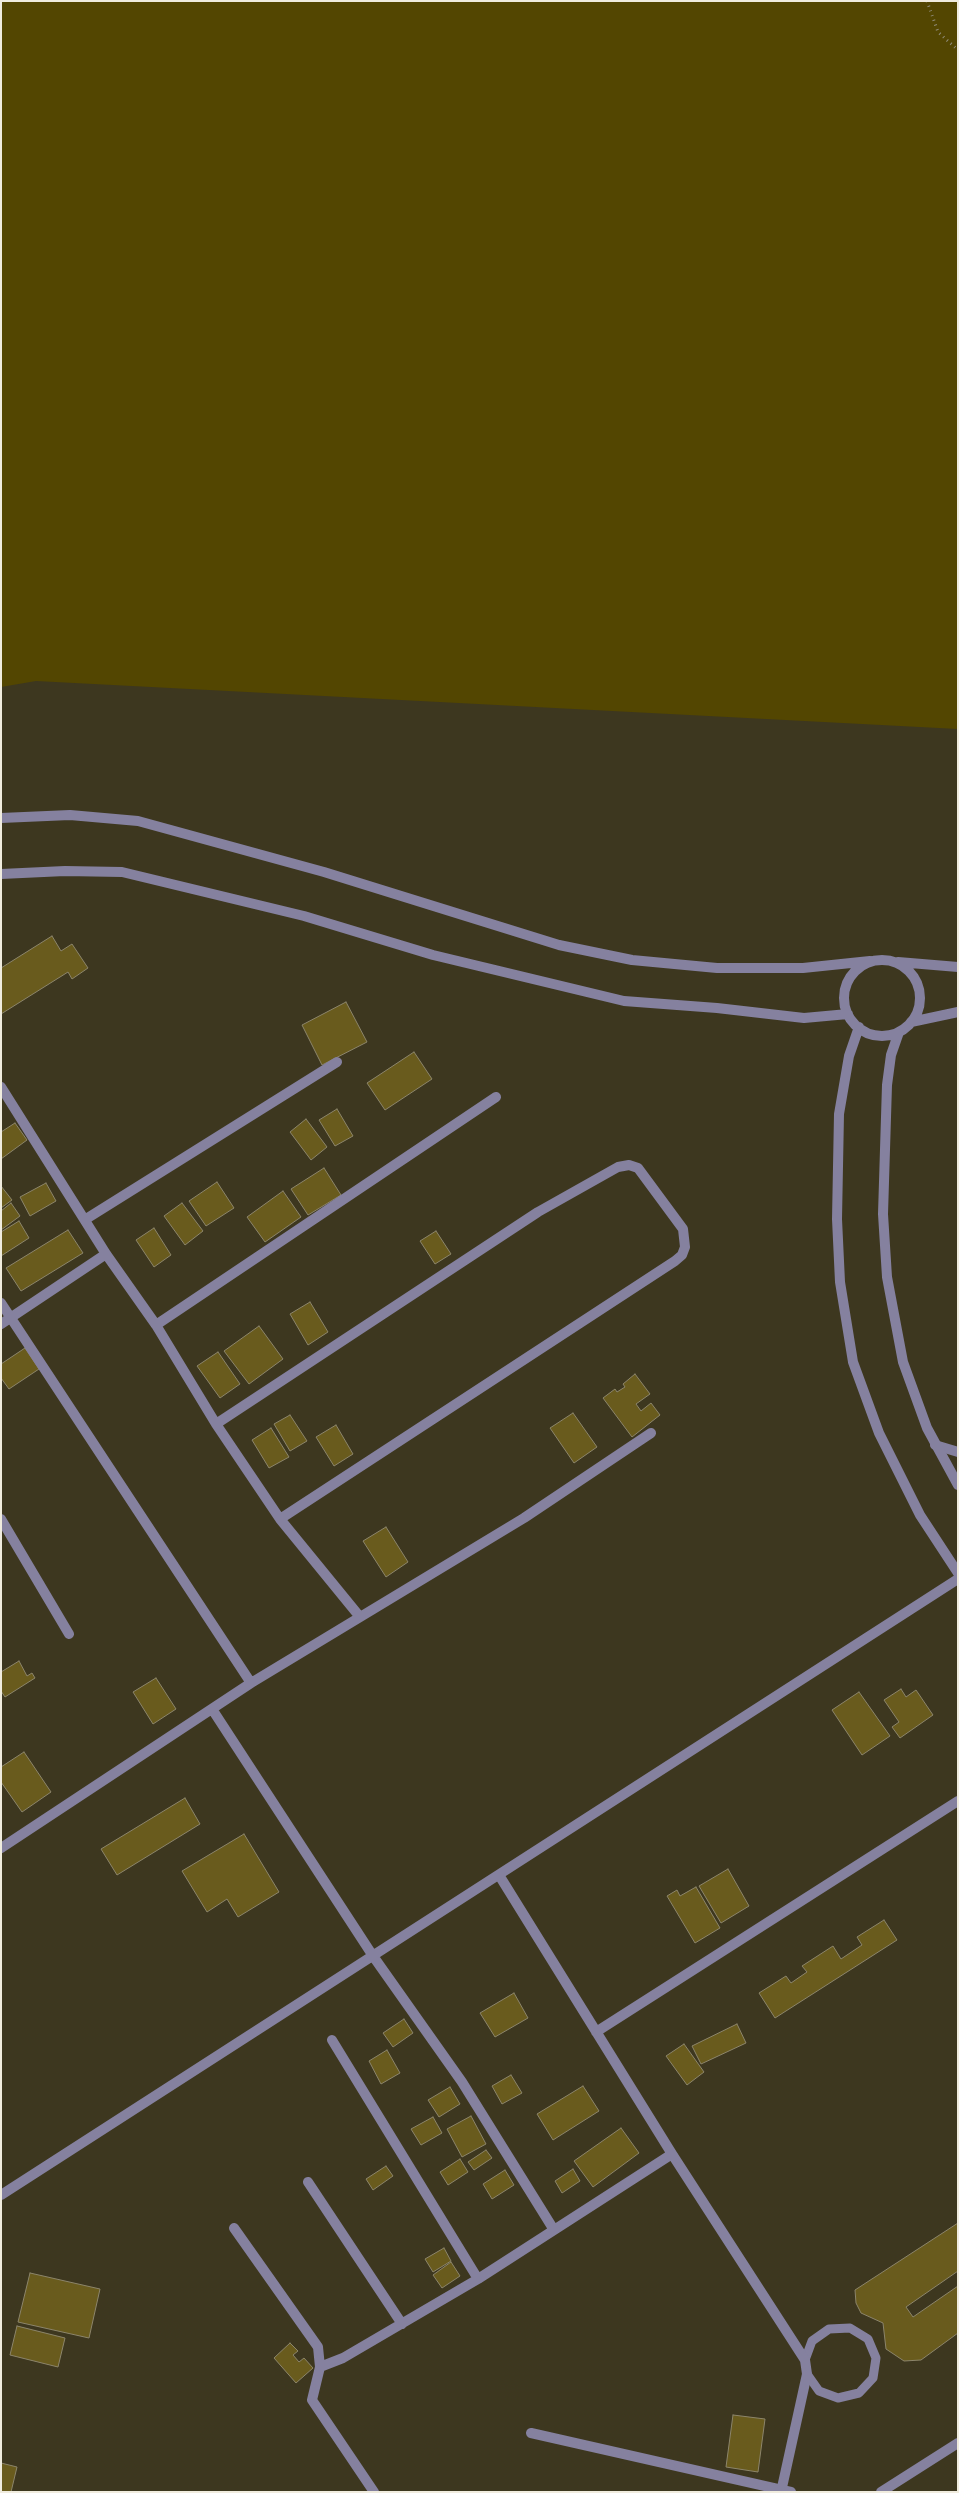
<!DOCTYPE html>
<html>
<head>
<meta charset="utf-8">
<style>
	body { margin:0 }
	#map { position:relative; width:959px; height:2493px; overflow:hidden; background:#3d371f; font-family:Figtree,sans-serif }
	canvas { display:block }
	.frame { position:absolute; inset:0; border:2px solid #f0ecde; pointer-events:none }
</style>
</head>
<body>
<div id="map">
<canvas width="959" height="2493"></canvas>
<div class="frame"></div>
</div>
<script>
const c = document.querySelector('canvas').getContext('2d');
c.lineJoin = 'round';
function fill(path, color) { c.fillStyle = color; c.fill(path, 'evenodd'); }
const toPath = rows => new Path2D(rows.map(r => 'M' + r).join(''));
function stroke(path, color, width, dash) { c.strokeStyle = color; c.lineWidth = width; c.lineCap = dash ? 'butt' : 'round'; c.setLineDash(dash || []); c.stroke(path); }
fill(toPath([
	[1,1,958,1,958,729,36,681,1,687]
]), '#534601');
const building = toPath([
	[52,936,61,951,72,944,88,968,72,979,68,972,1,1014,1,968,52,936],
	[346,1002,367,1042,322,1065,302,1025,346,1002],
	[414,1052,432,1079,385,1110,367,1083,414,1052],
	[337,1109,353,1136,335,1146,319,1120,337,1109],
	[306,1119,327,1147,311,1160,290,1132,306,1119],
	[15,1123,27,1140,1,1159,1,1132,15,1123],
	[324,1168,341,1195,308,1215,291,1189,324,1168],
	[217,1182,234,1208,206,1226,189,1201,217,1182],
	[46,1183,56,1201,30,1216,20,1197,46,1183],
	[1,1186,12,1200,1,1208,1,1186],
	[283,1191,301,1217,265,1242,247,1217,283,1191],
	[11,1203,20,1216,1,1230,1,1211,11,1203],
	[182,1203,203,1231,185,1245,164,1216,182,1203],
	[19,1221,29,1238,1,1256,1,1232,19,1221],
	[154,1228,171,1255,154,1267,136,1240,154,1228],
	[68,1230,83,1253,21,1291,6,1268,68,1230],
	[436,1231,451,1254,435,1264,420,1241,436,1231],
	[310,1302,328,1332,308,1345,290,1314,310,1302],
	[259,1326,283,1359,249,1384,224,1351,259,1326],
	[25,1348,39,1369,9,1389,1,1378,1,1364,25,1348],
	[218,1352,240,1384,220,1398,197,1366,218,1352],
	[635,1374,650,1394,636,1404,641,1411,651,1403,660,1415,632,1437,603,1398,615,1389,617,1392,625,1387,623,1384,635,1374],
	[573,1413,597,1447,574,1463,550,1428,573,1413],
	[290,1415,307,1441,290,1451,274,1424,290,1415],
	[336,1425,353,1454,334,1466,316,1437,336,1425],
	[271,1428,289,1457,269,1468,252,1440,271,1428],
	[386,1527,408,1562,386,1577,363,1541,386,1527],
	[19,1661,27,1676,32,1673,35,1678,5,1697,1,1691,1,1672,19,1661],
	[156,1678,176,1709,153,1724,133,1692,156,1678],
	[901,1689,906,1697,916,1690,933,1715,900,1738,892,1727,899,1722,884,1700,901,1689],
	[859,1692,890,1736,862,1755,832,1710,859,1692],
	[24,1752,51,1792,22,1812,1,1782,1,1767,24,1752],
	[185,1798,200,1824,117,1875,101,1849,185,1798],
	[244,1834,279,1892,238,1917,227,1899,207,1912,182,1871,244,1834],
	[728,1869,749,1906,721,1923,699,1886,728,1869],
	[696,1887,720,1928,695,1943,667,1896,677,1890,680,1896,696,1887],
	[884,1920,897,1940,775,2018,759,1993,786,1976,791,1983,807,1972,802,1966,833,1946,841,1959,862,1945,857,1937,884,1920],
	[514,1993,528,2018,495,2037,480,2013,514,1993],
	[404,2019,413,2033,393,2047,383,2033,404,2019],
	[737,2024,746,2043,701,2064,692,2046,737,2024],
	[684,2044,704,2072,687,2085,666,2056,684,2044],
	[387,2050,400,2073,381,2084,369,2061,387,2050],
	[511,2075,522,2093,502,2104,492,2086,511,2075],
	[583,2086,599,2111,553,2140,537,2114,583,2086],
	[450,2087,460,2104,439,2117,428,2100,450,2087],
	[471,2116,486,2144,462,2157,447,2129,471,2116],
	[433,2117,442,2133,421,2145,411,2129,433,2117],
	[621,2128,639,2153,593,2187,574,2161,621,2128],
	[486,2150,492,2158,474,2170,468,2162,486,2150],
	[460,2159,468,2172,448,2185,440,2172,460,2159],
	[386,2166,393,2176,373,2190,366,2179,386,2166],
	[573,2169,580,2181,562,2193,555,2181,573,2169],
	[505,2170,514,2185,492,2199,483,2184,505,2170],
	[958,2223,958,2271,906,2307,913,2317,958,2286,958,2333,921,2360,904,2361,886,2349,883,2323,861,2313,856,2303,855,2290,958,2223],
	[444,2248,451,2261,433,2272,425,2259,444,2248],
	[451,2262,460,2276,442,2288,433,2275,451,2262],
	[30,2273,100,2289,89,2338,18,2322,30,2273],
	[17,2326,65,2338,58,2367,10,2355,17,2326],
	[290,2343,298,2351,293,2355,299,2362,304,2358,313,2368,296,2383,274,2358,290,2343],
	[733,2415,765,2419,758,2472,726,2467,733,2415],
	[1,2463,17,2467,11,2492,1,2492,1,2463]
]);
fill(building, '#695b1d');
stroke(building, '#8c856b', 1);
stroke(toPath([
	[927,1,938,32,958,50]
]), '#918c79', 3, [1, 4]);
stroke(toPath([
	[805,2360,812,2341,829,2329,850,2328,868,2339,876,2358,873,2378,859,2393,838,2398,819,2391,807,2374]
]), '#85819f', 9);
stroke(toPath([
	[1,1087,106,1254,156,1325,216,1424,280,1519,360,1617],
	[86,1219,337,1062],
	[1,1303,251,1683],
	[1,1324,106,1254],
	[156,1325,496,1097],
	[216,1424,538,1212,618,1167,629,1165,638,1168,683,1229,685,1247,682,1255,675,1261,280,1519],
	[935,1445,958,1452],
	[1,1519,69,1634],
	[212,1709,373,1956,462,2082,554,2230],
	[1,1848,251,1683,524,1518,651,1433],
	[499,1875,672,2154,805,2360,807,2374,781,2492],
	[596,2032,958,1801],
	[332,2040,478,2279],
	[308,2182,402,2324],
	[1,2195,958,1579],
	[234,2228,318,2347,320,2367,312,2400,374,2492],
	[320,2367,343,2358,478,2279,672,2154],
	[531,2433,791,2492],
	[881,2492,958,2443]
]), '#85819f', 10);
stroke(toPath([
	[1,818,70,815,138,821,324,872,559,945,632,960,717,968,803,968,870,961],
	[1,874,65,871,122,872,304,916,433,955,624,1001,717,1008,804,1018,848,1014],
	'844 998a38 38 0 1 1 76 0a38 38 0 1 1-76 0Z',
	[898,962,958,967],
	[911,1022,958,1012],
	[859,1027,849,1056,839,1114,837,1219,840,1282,853,1362,879,1433,920,1515,958,1573],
	[899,1032,891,1055,887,1085,883,1214,887,1277,903,1362,927,1428,958,1485]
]), '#85819f', 10);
</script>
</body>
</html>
